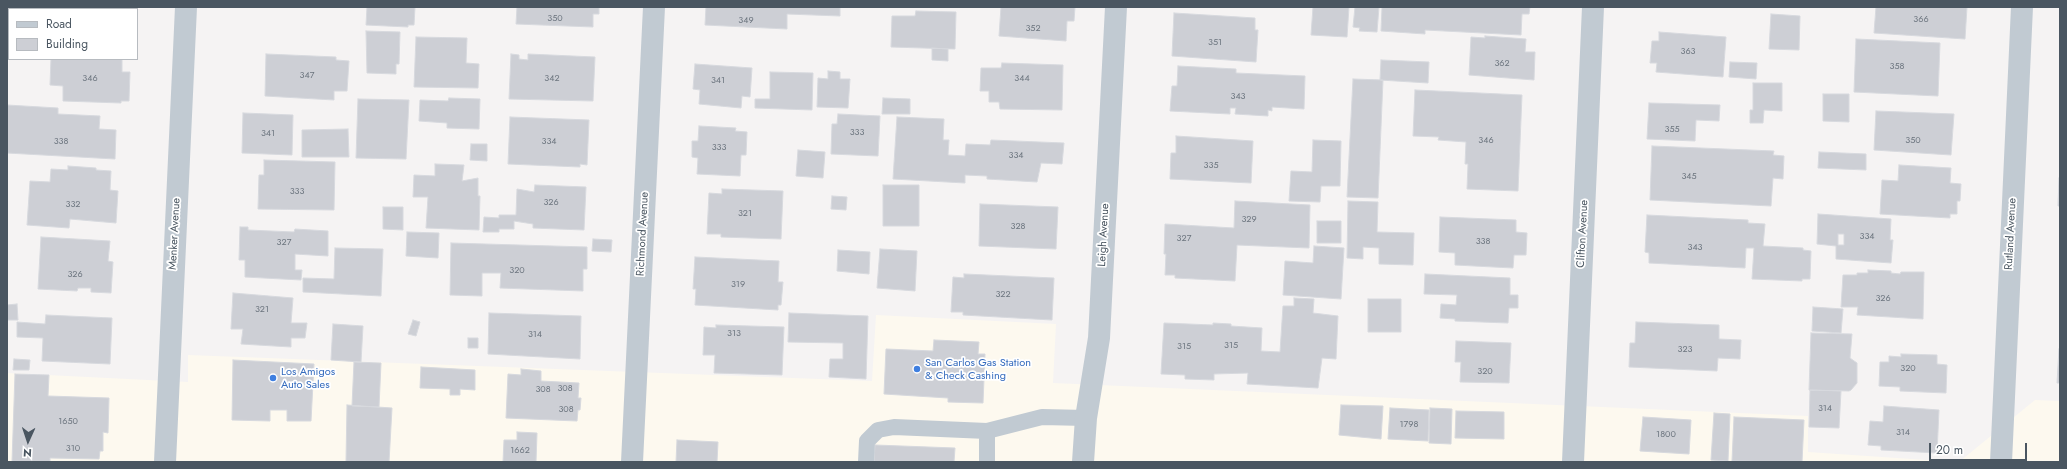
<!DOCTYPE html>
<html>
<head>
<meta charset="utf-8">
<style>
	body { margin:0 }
	#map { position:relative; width:2067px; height:469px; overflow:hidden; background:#f5f3f3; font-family:Jost,sans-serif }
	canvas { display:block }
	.frame { position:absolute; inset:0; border:8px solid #4a5661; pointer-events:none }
	.legend { position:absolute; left:8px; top:8px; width:130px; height:52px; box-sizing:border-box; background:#fff; border:1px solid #b7bbc0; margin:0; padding:5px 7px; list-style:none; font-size:12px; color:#4a5661 }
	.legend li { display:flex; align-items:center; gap:8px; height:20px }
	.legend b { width:20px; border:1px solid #b7bbc0 }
	.north { position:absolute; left:8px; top:421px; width:40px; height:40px; -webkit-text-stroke:3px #fff; paint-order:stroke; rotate:183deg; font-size:11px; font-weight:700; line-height:16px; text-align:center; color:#4a5661 }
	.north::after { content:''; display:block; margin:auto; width:14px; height:18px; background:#4a5661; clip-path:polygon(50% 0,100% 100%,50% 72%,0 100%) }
	.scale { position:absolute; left:1929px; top:443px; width:98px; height:18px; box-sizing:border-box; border:2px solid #4a5661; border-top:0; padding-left:5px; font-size:12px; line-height:14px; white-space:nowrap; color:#4a5661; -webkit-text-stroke:3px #fff; paint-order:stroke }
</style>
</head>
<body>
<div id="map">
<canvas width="2067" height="469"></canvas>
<div class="frame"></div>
<ul class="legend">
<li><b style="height:5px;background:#c1cad2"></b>Road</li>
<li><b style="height:11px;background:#cdcfd5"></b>Building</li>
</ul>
<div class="north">N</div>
<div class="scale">20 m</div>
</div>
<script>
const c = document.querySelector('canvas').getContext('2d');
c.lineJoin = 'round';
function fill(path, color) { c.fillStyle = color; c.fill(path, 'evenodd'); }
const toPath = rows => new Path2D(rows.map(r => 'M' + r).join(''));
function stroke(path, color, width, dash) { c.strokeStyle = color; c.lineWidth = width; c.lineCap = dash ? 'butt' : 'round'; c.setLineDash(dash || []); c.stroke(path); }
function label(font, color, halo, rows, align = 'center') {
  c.font = font + ' Jost,sans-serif'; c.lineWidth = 3.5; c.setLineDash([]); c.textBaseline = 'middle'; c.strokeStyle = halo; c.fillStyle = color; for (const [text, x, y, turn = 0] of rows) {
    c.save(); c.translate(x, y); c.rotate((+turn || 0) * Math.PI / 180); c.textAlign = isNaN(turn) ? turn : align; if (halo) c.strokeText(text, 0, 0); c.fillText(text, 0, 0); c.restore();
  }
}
fill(toPath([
	[876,315,1056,324,1053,383,1808,416,1808,452,1956,462,7,462,7,373,188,382,188,355,872,381],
	[2035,400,2060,401,2060,462,1959,462]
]), '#fdf9ef');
const building = toPath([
	[7,7,42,7,42,9,9,9,9,31,7,31,7,7],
	[44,7,124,7,124,9,44,9,44,7],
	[367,7,415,7,414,25,408,25,408,27,366,25,367,7],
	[517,7,599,7,599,14,593,14,593,27,516,24,517,7],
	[706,7,840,7,840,16,787,14,787,29,705,25,706,7],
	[1001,7,1075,7,1074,21,1067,21,1066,41,999,36,1001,7],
	[1313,7,1349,7,1347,37,1311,35,1313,7],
	[1355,7,1379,7,1377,32,1359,31,1360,28,1353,27,1355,7],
	[1382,7,1530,7,1529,14,1522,14,1521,35,1425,30,1425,34,1381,31,1382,7],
	[1876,7,1967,7,1965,39,1874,33,1876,7],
	[916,11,956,12,955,49,891,47,892,16,915,16,916,11],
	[1174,13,1255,18,1255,30,1258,30,1256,62,1172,56,1174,13],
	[1771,14,1800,16,1799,50,1769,49,1771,14],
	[366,31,400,32,399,64,396,64,396,74,367,73,366,31],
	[1659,32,1726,37,1723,77,1656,72,1657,63,1650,63,1652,41,1659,41,1659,32],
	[1485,36,1526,39,1525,52,1535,52,1534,80,1469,75,1471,37,1485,38,1485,36],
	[416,37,467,38,466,63,479,64,478,88,414,87,416,37],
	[1856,39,1940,43,1938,96,1854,92,1856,39],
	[932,48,948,49,948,61,932,60,932,48],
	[266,54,336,57,336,60,349,61,347,91,334,91,334,100,265,96,266,54],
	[511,54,519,55,519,59,528,60,528,54,595,57,593,101,509,99,511,54],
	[51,59,122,59,122,72,130,72,129,101,121,101,121,103,63,101,63,86,50,85,51,59],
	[1381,60,1429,62,1428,83,1380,80,1381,60],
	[1730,62,1757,63,1756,79,1729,77,1730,62],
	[1002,63,1063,65,1062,110,1000,109,999,102,989,102,989,91,980,91,981,68,1001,68,1002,63],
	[695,64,752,68,750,97,742,96,741,108,699,104,700,90,693,89,695,64],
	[1178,66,1236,69,1236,73,1305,76,1304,109,1272,107,1272,111,1268,110,1268,116,1235,114,1236,108,1230,108,1230,114,1170,111,1172,86,1177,86,1178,66],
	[828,71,840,72,840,79,850,79,848,108,817,107,818,78,828,79,828,71],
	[770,72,813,73,812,110,755,108,755,99,770,99,770,72],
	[1353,79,1383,80,1378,198,1347,197,1353,79],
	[1753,83,1782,83,1782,111,1764,110,1763,123,1750,123,1750,110,1753,110,1753,83],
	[1415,90,1522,95,1518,191,1467,189,1468,164,1465,164,1466,142,1438,140,1439,137,1413,136,1415,90],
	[1823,94,1849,94,1849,122,1823,121,1823,94],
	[449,98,480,99,479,129,447,128,447,123,419,121,420,100,448,101,449,98],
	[883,98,910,99,910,114,882,114,883,98],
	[358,99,409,100,406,159,356,158,358,99],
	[1649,103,1720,105,1719,121,1696,120,1695,141,1647,139,1649,103],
	[7,105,58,108,58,114,100,116,99,129,116,130,115,159,7,153,7,105],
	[1876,111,1954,114,1951,155,1874,150,1876,111],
	[243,113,293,115,292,155,242,153,243,113],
	[838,114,880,116,878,156,831,154,832,124,837,124,838,114],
	[510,117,589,120,587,165,580,164,580,167,508,164,510,117],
	[897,117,944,119,943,140,949,140,948,155,965,156,966,144,990,145,991,140,1064,143,1062,164,1041,163,1037,182,987,179,987,176,965,175,965,183,893,179,897,117],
	[699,126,736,128,735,131,747,132,746,155,741,155,740,176,697,174,698,158,692,157,692,141,698,141,699,126],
	[348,129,349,157,302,157,302,130,348,129],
	[1176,136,1253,141,1251,183,1170,179,1171,153,1176,153,1176,136],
	[1313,140,1341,141,1340,186,1321,186,1320,202,1289,201,1291,171,1312,172,1313,140],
	[471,144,487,144,487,161,470,160,471,144],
	[1652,146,1774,151,1773,155,1784,156,1783,179,1773,178,1771,206,1650,200,1652,146],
	[798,150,825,152,823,178,796,176,798,150],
	[1819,152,1866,154,1866,170,1818,168,1819,152],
	[264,160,335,162,334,210,258,209,259,175,264,175,264,160],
	[435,164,464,165,462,181,478,178,478,196,480,196,479,230,426,228,428,197,413,197,414,175,435,176,435,164],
	[1899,165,1951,168,1950,183,1961,184,1960,201,1957,201,1957,214,1950,214,1950,218,1880,214,1882,180,1898,181,1899,165],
	[68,166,96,168,96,170,111,171,110,190,118,191,116,223,70,219,69,228,27,225,30,181,50,182,51,169,68,170,68,166],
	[2059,178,2060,178,2060,206,2058,206,2059,178],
	[535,185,586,187,584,230,533,228,533,224,514,221,514,229,499,229,499,232,483,232,484,217,499,218,499,215,516,215,517,189,534,192,535,185],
	[883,185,919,185,919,226,883,226,883,185],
	[722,189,783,191,781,239,721,237,721,234,707,234,709,193,722,194,722,189],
	[832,196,847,197,846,210,831,209,832,196],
	[1235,201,1310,205,1309,248,1237,245,1235,281,1175,278,1175,275,1165,275,1166,254,1164,254,1165,224,1234,228,1235,201],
	[1348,201,1378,202,1377,232,1414,233,1413,265,1379,264,1379,248,1363,247,1363,259,1347,258,1348,201],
	[980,204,1058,207,1056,249,979,246,980,204],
	[383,207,403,207,403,230,383,229,383,207],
	[1818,214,1891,219,1890,240,1893,240,1891,263,1836,259,1836,246,1817,244,1818,214],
	[1838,234,1844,234,1844,245,1838,245,1838,234],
	[1647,215,1748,220,1748,223,1765,224,1763,246,1803,248,1803,250,1811,251,1810,279,1802,279,1802,281,1752,279,1754,248,1746,248,1745,268,1649,263,1649,253,1645,252,1647,215],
	[1440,217,1516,220,1516,232,1527,233,1526,255,1514,255,1513,268,1455,265,1455,253,1439,252,1440,217],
	[1317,221,1341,221,1341,243,1317,243,1317,221],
	[240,227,248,227,248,230,294,232,295,229,328,231,328,256,295,254,295,270,302,270,301,280,245,277,245,260,239,260,240,227],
	[407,232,439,233,438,258,406,256,407,232],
	[41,237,110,241,108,261,113,262,111,293,91,292,91,288,78,288,77,291,38,289,41,237],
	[593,239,612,240,611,252,592,251,593,239],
	[451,243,587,247,587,269,583,269,583,291,500,288,501,273,482,273,482,296,450,295,451,243],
	[1314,246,1344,248,1341,299,1283,295,1285,261,1313,263,1314,246],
	[335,248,383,249,381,296,303,292,303,278,334,279,335,248],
	[880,249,917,251,915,291,877,288,880,249],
	[838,250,870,252,869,274,837,271,838,250],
	[695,257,779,261,778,282,783,282,781,305,778,305,778,310,695,305,696,289,693,289,695,257],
	[1868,270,1891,271,1891,273,1900,274,1901,272,1924,272,1923,319,1857,315,1858,307,1841,307,1843,275,1857,275,1857,273,1868,273,1868,270],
	[964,274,1054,278,1052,320,963,315,963,312,951,312,953,277,964,278,964,274],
	[1425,274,1510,278,1510,295,1518,295,1518,308,1509,308,1508,323,1455,321,1455,319,1440,318,1441,304,1456,305,1457,295,1424,294,1425,274],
	[233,293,293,298,291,323,307,323,305,338,291,338,291,347,241,344,243,329,231,329,233,293],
	[1294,298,1314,299,1313,313,1338,316,1336,359,1322,358,1318,388,1247,384,1248,373,1214,374,1214,380,1185,379,1185,375,1161,374,1164,323,1213,325,1213,323,1231,324,1231,326,1262,328,1261,351,1280,352,1283,306,1294,306,1294,298],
	[1368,299,1401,299,1401,332,1368,332,1368,299],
	[17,304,18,320,7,320,7,305,17,304],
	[1813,307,1843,309,1841,333,1812,331,1813,307],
	[489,313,581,316,580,359,488,354,489,313],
	[789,313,868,316,866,379,829,377,830,359,843,359,843,343,788,342,789,313],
	[46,315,112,318,110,364,42,361,43,338,17,337,17,322,45,324,46,315],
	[413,320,420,322,416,336,408,334,413,320],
	[1636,322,1719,325,1719,339,1741,340,1740,359,1718,358,1717,371,1629,367,1630,343,1635,343,1636,322],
	[333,324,363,326,361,362,331,360,333,324],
	[716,325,784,327,782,375,714,373,715,355,703,355,704,327,716,328,716,325],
	[1811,333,1852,334,1850,358,1857,363,1857,383,1851,390,1849,391,1809,390,1811,333],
	[468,338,478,338,478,348,468,348,468,338],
	[934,340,979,342,978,354,985,354,983,403,948,402,948,398,884,394,886,349,933,351,934,340],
	[1456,341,1511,343,1509,383,1460,382,1461,362,1455,362,1456,341],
	[2059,349,2060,349,2060,383,2057,383,2059,349],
	[1901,354,1937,355,1937,364,1947,365,1946,393,1900,391,1900,387,1879,386,1880,362,1889,362,1889,356,1901,357,1901,354],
	[14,359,30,360,29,370,13,370,14,359],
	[233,360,314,364,311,421,287,421,287,410,270,410,270,421,232,420,233,360],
	[354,362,381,363,379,407,352,406,354,362],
	[421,367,475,370,475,390,460,389,460,395,450,395,450,389,420,388,421,367],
	[521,369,541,371,541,381,579,383,578,398,581,398,580,410,578,410,577,421,506,418,508,374,521,375,521,369],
	[15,374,49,375,48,396,109,398,108,433,103,432,103,451,100,451,99,459,50,458,50,462,12,462,15,374],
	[1810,390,1841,391,1839,428,1809,427,1810,390],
	[347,405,392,408,389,462,346,462,347,405],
	[1341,405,1383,406,1381,439,1339,435,1341,405],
	[1884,406,1939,410,1937,453,1881,450,1881,446,1868,445,1870,421,1883,422,1884,406],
	[1390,408,1429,410,1428,441,1388,439,1390,408],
	[1430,408,1452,409,1451,444,1429,443,1430,408],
	[1456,411,1504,412,1504,439,1455,438,1456,411],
	[1714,413,1730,414,1728,461,1711,460,1714,413],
	[1643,417,1691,420,1689,454,1640,451,1643,417],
	[1734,417,1804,420,1802,462,1732,461,1734,417],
	[517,432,537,433,536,462,503,462,504,440,517,440,517,432],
	[677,440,718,442,717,462,676,462,677,440],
	[875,445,955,448,954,462,874,462,875,445]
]);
fill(building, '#cdcfd5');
stroke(building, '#d7d9de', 1);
stroke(toPath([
	[866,462,867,441,878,430,894,427,987,431,1042,417,1086,418],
	[987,462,987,431]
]), '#c1cad2', 16);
stroke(toPath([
	[165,462,186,7],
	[632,462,654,7],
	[1083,462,1086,418,1099,338,1116,7],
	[1573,462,1593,7],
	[2001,462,2022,7]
]), '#c1cad2', 22);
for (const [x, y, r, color] of [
	[917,369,4,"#3f7fe0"],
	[273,378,4,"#3f7fe0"]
]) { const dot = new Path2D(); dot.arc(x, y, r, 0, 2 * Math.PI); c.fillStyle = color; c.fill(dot); stroke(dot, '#fff', 1.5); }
label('9px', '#6b747e', null, [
	["350",555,19],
	["366",1921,20],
	["349",746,21],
	["352",1033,29],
	["351",1215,43],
	["363",1688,52],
	["362",1502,64],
	["358",1897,67],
	["347",307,76],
	["346",90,79],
	["342",552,79],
	["344",1022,79],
	["341",718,81],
	["343",1238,97],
	["355",1672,130],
	["333",857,133],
	["341",268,134],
	["346",1486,141],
	["350",1913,141],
	["338",61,142],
	["334",549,142],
	["333",719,148],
	["334",1016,156],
	["335",1211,166],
	["345",1689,177],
	["333",297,192],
	["326",551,203],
	["332",73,205],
	["321",745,214],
	["329",1249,220],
	["328",1018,227],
	["334",1867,237],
	["327",1184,239],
	["338",1483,242],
	["327",284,243],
	["343",1695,248],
	["320",517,271],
	["326",75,275],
	["319",738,285],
	["322",1003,295],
	["326",1883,299],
	["321",262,310],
	["313",734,334],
	["314",535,335],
	["315",1231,346],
	["315",1184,347],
	["323",1685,350],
	["320",1908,369],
	["320",1485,372],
	["308",565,389],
	["308",543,390],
	["314",1825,409],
	["308",566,410],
	["1650",68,422],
	["1798",1409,425],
	["314",1903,433],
	["1800",1666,435],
	["310",73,449],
	["1662",520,451]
]);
label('11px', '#4a5661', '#fff', [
	["Menker Avenue",175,234,-87],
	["Richmond Avenue",643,234,-87],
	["Clifton Avenue",1583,234,-87],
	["Rutland Avenue",2011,234,-87],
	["Leigh Avenue",1104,235,-87]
]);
label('11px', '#366cbe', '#fff', [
	["San Carlos Gas Station",925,363],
	["& Check Cashing",925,376],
	["Los Amigos",281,372],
	["Auto Sales",281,385]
], 'left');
</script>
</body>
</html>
